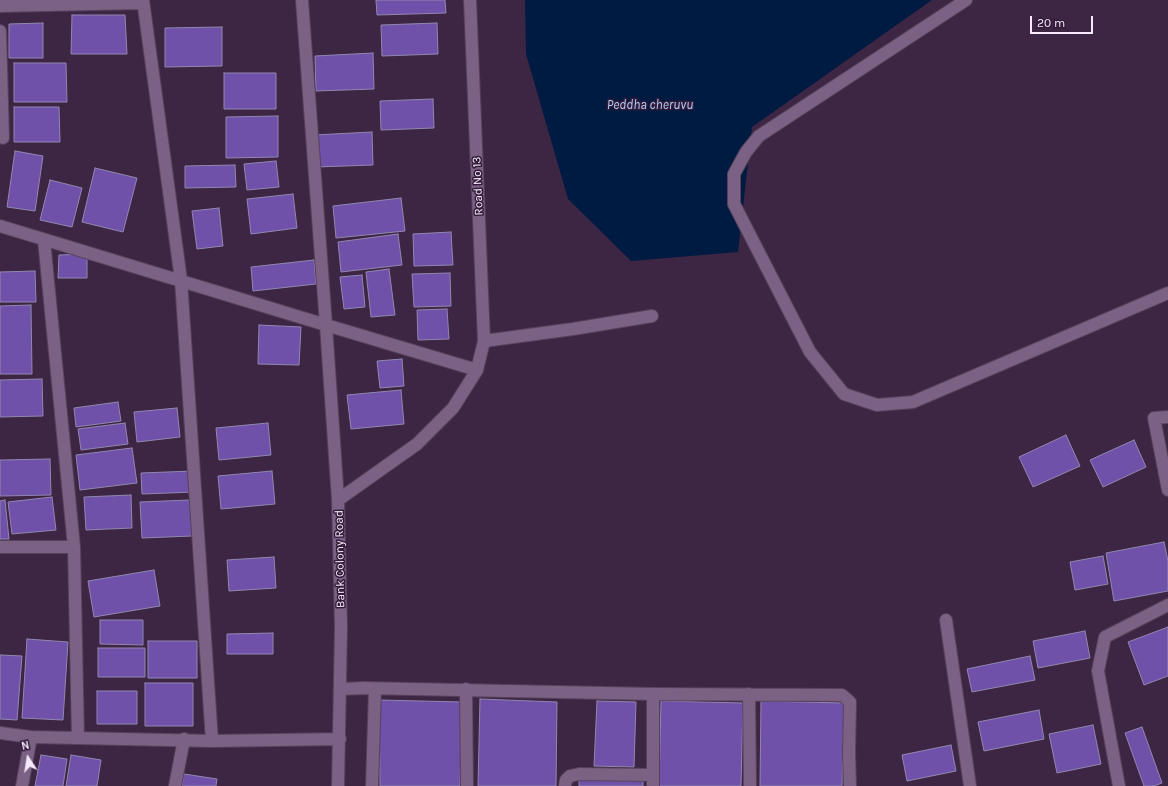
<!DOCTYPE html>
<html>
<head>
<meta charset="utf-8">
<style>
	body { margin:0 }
	#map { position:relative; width:1168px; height:786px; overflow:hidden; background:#3d2644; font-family:Karla,sans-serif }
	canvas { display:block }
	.north { position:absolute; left:8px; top:738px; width:40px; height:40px; -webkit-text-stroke:3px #321c3a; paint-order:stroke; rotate:348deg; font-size:11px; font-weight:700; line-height:16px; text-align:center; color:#f7e8fc }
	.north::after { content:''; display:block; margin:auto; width:14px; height:18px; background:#f7e8fc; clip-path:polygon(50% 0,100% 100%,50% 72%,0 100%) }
	.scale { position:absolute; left:1030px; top:16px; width:63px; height:18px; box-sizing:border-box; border:2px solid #f7e8fc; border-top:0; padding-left:5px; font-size:12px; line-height:14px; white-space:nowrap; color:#f7e8fc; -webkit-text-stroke:3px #321c3a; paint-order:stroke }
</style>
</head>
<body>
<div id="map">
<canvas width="1168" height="786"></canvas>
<div class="north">N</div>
<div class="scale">20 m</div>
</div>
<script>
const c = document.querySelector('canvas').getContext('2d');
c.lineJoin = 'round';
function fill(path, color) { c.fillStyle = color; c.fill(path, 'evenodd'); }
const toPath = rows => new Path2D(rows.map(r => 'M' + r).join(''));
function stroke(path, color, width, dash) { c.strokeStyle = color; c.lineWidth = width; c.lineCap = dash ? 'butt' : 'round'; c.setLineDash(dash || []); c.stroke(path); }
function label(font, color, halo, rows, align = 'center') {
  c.font = font + ' Karla,sans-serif'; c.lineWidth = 3; c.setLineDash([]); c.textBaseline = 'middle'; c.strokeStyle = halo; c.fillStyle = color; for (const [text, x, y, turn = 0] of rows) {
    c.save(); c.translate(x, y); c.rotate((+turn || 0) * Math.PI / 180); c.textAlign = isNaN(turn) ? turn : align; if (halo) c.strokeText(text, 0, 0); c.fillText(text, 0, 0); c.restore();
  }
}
fill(toPath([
	[525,0,932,0,752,127,738,252,631,261,568,199,526,54]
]), '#001b42');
const building = toPath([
	[376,0,445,0,446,13,377,15,376,0],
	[72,15,125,15,127,54,71,54,72,15],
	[43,23,43,58,9,58,9,24,43,23],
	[437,23,438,54,382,56,381,25,437,23],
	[222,27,222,66,165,67,165,28,222,27],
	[373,53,374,89,316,91,315,56,373,53],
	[14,63,66,63,67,102,14,102,14,63],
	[224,73,276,73,276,109,224,109,224,73],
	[433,99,434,128,381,130,380,101,433,99],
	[14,107,59,107,60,142,14,142,14,107],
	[278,116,278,157,226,158,226,117,278,116],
	[372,132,373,165,316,167,314,135,372,132],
	[15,151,43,156,35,211,7,207,15,151],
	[276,161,279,187,247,190,244,164,276,161],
	[235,165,236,187,185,188,185,166,235,165],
	[95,168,137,178,123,232,82,222,95,168],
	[50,180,82,188,72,227,40,220,50,180],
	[293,194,297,228,251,234,247,199,293,194],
	[401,198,405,231,336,238,333,206,401,198],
	[219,208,223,246,197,249,192,211,219,208],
	[451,232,453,265,414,266,413,234,451,232],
	[398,234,402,265,341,272,338,242,398,234],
	[87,254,87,278,58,278,59,255,87,254],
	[314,260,316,284,253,291,251,267,314,260],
	[389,269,395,315,371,317,366,272,389,269],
	[35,271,36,302,0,302,0,272,35,271],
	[450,273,451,306,414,307,412,274,450,273],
	[362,275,365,307,344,309,340,277,362,275],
	[31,305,32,374,0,374,0,306,31,305],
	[447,309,449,339,418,340,417,310,447,309],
	[259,325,301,327,299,365,258,364,259,325],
	[402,359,404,386,380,388,377,361,402,359],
	[42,379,43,416,0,417,0,380,42,379],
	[401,390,404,424,351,429,347,395,401,390],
	[118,402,121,421,76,427,74,408,118,402],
	[177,408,180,437,137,442,134,412,177,408],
	[125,423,128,444,81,450,78,429,125,423],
	[268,423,271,455,219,460,216,428,268,423],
	[1066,435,1080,466,1033,487,1019,457,1066,435],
	[1134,440,1146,467,1103,487,1090,460,1134,440],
	[132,448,137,483,80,490,76,455,132,448],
	[50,459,51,495,0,496,0,460,50,459],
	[193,471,194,492,142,494,141,473,193,471],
	[272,471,275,504,221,509,218,476,272,471],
	[131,495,132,528,86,530,84,497,131,495],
	[52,497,56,530,12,534,8,502,52,497],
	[5,500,9,539,0,539,0,501,5,500],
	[190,500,192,536,142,538,140,502,190,500],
	[1164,542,1168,561,1168,591,1114,601,1106,553,1164,542],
	[1103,556,1108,584,1075,590,1070,562,1103,556],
	[274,557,276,588,229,591,227,560,274,557],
	[154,570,160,606,94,617,88,581,154,570],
	[100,620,143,620,143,645,100,644,100,620],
	[1168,627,1168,676,1144,685,1128,642,1168,627],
	[1085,631,1090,658,1038,668,1033,641,1085,631],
	[273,633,273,654,227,654,227,634,273,633],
	[27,639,68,642,63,720,22,718,27,639],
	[148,641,197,641,197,678,148,678,148,641],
	[98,648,145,648,145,677,98,677,98,648],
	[0,655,22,656,17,720,0,719,0,655],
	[1030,656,1035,680,972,692,967,669,1030,656],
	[145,683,193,683,193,726,145,726,145,683],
	[97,691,137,691,137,724,97,724,97,691],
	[480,699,557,702,556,786,478,786,480,699],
	[379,700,462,702,460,786,380,786,379,700],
	[597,701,636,702,634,767,594,766,597,701],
	[661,701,743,703,741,786,659,786,661,701],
	[761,701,844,703,842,786,760,786,761,701],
	[1039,710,1044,739,984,751,978,722,1039,710],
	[1093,725,1101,764,1057,773,1049,734,1093,725],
	[1142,727,1162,783,1154,786,1144,786,1125,733,1142,727],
	[951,745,956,771,907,781,902,755,951,745],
	[41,755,67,759,63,786,35,786,41,755],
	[71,755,101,760,97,786,66,786,71,755],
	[184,774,217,779,216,786,182,786,184,774],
	[579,780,643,781,643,786,579,786,579,780]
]);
fill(building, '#6f51a9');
stroke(building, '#9287af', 1);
const minor = toPath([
	[143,0,181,280,212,741],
	[302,0,326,325,477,370],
	[966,0,759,136,746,152,734,174,734,204,810,352,844,394,877,405,913,402,1168,293],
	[0,6,143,3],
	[0,31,3,138],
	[0,226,326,325,338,500],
	[44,240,74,547,78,738],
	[484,341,573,329,652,316],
	[1168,417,1154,418,1168,490],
	[0,547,74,547],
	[946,620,970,786],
	[341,689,364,688,653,694,842,695,850,702,849,753,850,786],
	[466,689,467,786],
	[653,694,653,775],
	[749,694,750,786],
	[0,733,31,737,78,738,212,741,340,739],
	[22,786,31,737],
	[175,786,184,739],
	[338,786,341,627,338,500,417,444,453,408,477,370,484,341,470,0],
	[372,786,375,689],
	[565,786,566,780,570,776,579,774,653,775,653,786],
	[1119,786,1098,671,1105,637,1168,605]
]);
stroke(minor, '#56425c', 14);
stroke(minor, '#7b6183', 12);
label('12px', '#f7e8fc', '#321c3a', [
	["Road No 13",478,186,-92],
	["Bank Colony Road",340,559,-91]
]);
label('italic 13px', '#b3d0fa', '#321c3a', [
	["Peddha cheruvu",650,105]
]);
</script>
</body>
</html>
